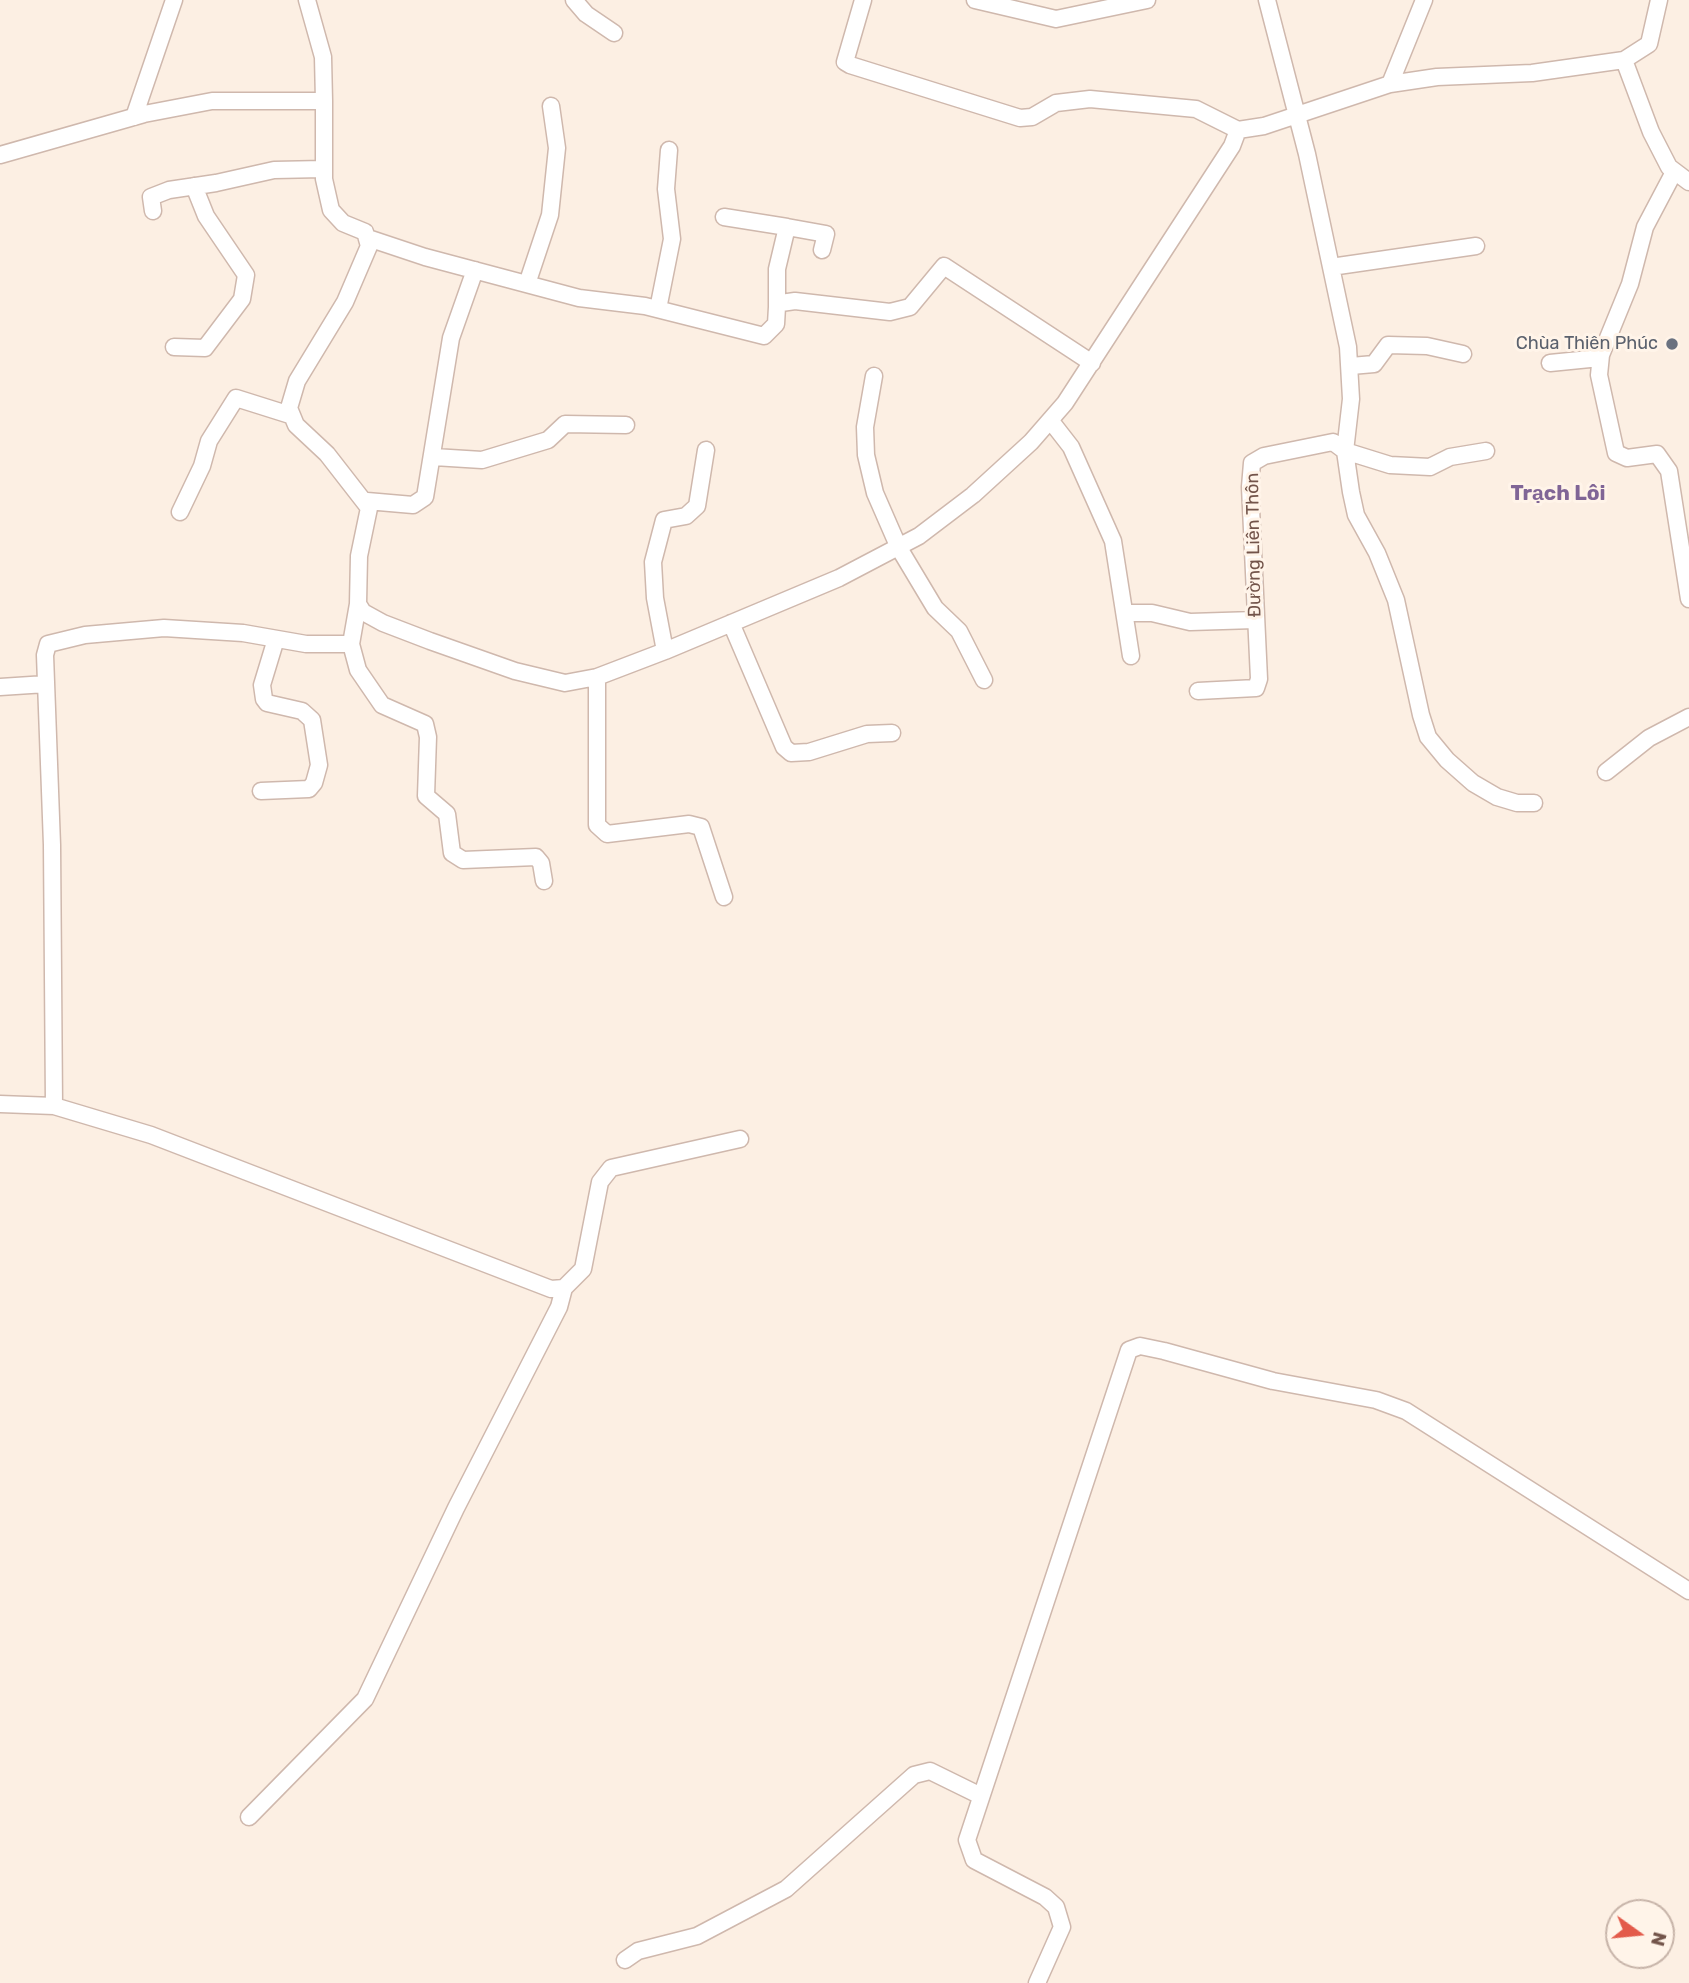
<!DOCTYPE html>
<html>
<head>
<meta charset="utf-8">
<style>
	body { margin:0 }
	#map { position:relative; width:1689px; height:1983px; overflow:hidden; background:#fcefe3; font-family:Rubik,sans-serif }
	canvas { display:block }
	.north { position:absolute; left:1605px; top:1899px; width:70px; height:70px; box-sizing:border-box; background:#fff4e9; border:2px solid #c7b4a9; border-radius:50%; rotate:105deg; font-size:19px; font-weight:700; line-height:28px; text-align:center; color:#73544a }
	.north::after { content:''; display:block; margin:auto; width:24px; height:32px; background:#e35b4b; clip-path:polygon(50% 0,100% 100%,50% 72%,0 100%) }
</style>
</head>
<body>
<div id="map">
<canvas width="1689" height="1983"></canvas>
<div class="north">N</div>
</div>
<script>
const c = document.querySelector('canvas').getContext('2d');
c.lineJoin = 'round';
const toPath = rows => new Path2D(rows.map(r => 'M' + r).join(''));
function stroke(path, color, width, dash) { c.strokeStyle = color; c.lineWidth = width; c.lineCap = dash ? 'butt' : 'round'; c.setLineDash(dash || []); c.stroke(path); }
function label(font, color, halo, rows, align = 'center') {
  c.font = font + ' Rubik,sans-serif'; c.lineWidth = 6; c.setLineDash([]); c.textBaseline = 'middle'; c.strokeStyle = halo; c.fillStyle = color; for (const [text, x, y, turn = 0] of rows) {
    c.save(); c.translate(x, y); c.rotate((+turn || 0) * Math.PI / 180); c.textAlign = isNaN(turn) ? turn : align; if (halo) c.strokeText(text, 0, 0); c.fillText(text, 0, 0); c.restore();
  }
}
const street = toPath([
	[307,0,323,57,324,101],
	[574,0,586,14,614,33],
	[863,0,845,62,850,65,1020,118,1032,117,1056,103,1090,99,1196,109,1238,130],
	[975,0,1056,19,1147,0],
	[1267,0,1307,154,1348,347,1351,399,1345,451,1351,492,1356,515,1377,553,1396,600,1421,715,1428,737,1447,760,1473,783,1497,797,1517,803,1534,803],
	[1624,60,1649,44,1659,0],
	[1390,84,1424,0],
	[134,117,174,0],
	[0,155,144,114,212,101,324,101,324,179,331,210,343,223,365,232,369,246,345,302,297,381,289,408,296,425,327,454,369,508,359,556,358,604,363,612,383,623,430,641,515,671,565,683,597,677,665,651,839,578,919,536,973,495,1031,442,1065,403,1232,146,1238,130,1264,126,1390,84,1437,77,1532,73,1624,60,1651,132,1669,167,1689,182],
	[1674,172,1645,227,1630,284,1601,355,1599,375,1616,453,1627,458,1657,454,1669,471,1689,599],
	[153,211,151,197,169,190,216,183,274,170,323,169],
	[724,217,787,227,777,269,777,307],
	[787,227,826,234,822,250],
	[368,238,425,257,579,298,645,306,764,336,776,324,777,307,781,303,795,301,890,312,910,307,944,266,1092,363],
	[1331,267,1476,246],
	[527,284,550,215,557,148,551,106],
	[658,309,672,239,666,189,669,150],
	[174,347,205,348,242,299,246,275,206,216,194,186],
	[1550,363,1600,358],
	[1351,366,1374,364,1388,345,1427,346,1463,354],
	[874,376,865,427,866,455,875,493,899,548,935,608,959,631,984,680],
	[1050,420,1071,447,1113,541,1131,656],
	[434,457,482,460,548,440,565,424,626,425],
	[367,501,413,505,425,497,451,338,475,270],
	[180,512,202,466,209,441,236,398,290,415],
	[358,604,351,644,358,670,382,705,425,724,428,737,426,796,447,814,452,853,463,860,536,857,541,863,544,881],
	[1125,613,1152,613,1190,622,1255,620],
	[731,623,784,747,791,753,809,752,867,734,892,733],
	[351,644,306,644,243,633,164,628,85,635,48,644,45,655,52,845,54,1106,151,1135,551,1289,564,1288,583,1269,600,1182,611,1168,740,1139],
	[665,651,655,598,653,562,664,520,686,516,697,506,706,450],
	[597,677,597,825,607,834,689,824,701,827,724,897],
	[0,687,46,684],
	[1198,691,1256,688,1259,679,1250,487,1252,463,1264,456,1333,442,1345,451,1390,465,1430,467,1450,457,1486,451],
	[1606,772,1649,738,1689,717],
	[261,791,309,789,314,783,319,765,312,720,302,711,267,703,264,699,262,685,276,639],
	[0,1104,54,1106],
	[249,1817,365,1699,456,1508,559,1307,564,1288],
	[625,1960,638,1951,697,1936,786,1889,914,1775,930,1771,981,1796],
	[1037,1983,1062,1927,1056,1907,1045,1897,974,1860,967,1840,1129,1350,1140,1346,1164,1351,1273,1381,1376,1400,1406,1411,1689,1591]
]);
stroke(street, '#cfb8ad', 19);
stroke(street, '#fff', 16);
for (const [x, y, r, color] of [
	[1672,344,7,"#6b7280"]
]) { const dot = new Path2D(); dot.arc(x, y, r, 0, 2 * Math.PI); c.fillStyle = color; c.fill(dot); stroke(dot, '#fff4e9', 2.5); }
label('18px', '#5b616d', '#fff4e9', [
	["Chùa Thiên Phúc",1658,344]
], 'right');
label('18px', '#73544a', '#fff4e9', [
	["Đường Liên Thôn",1254,545,-91]
]);
label('bold 21px', '#806596', '#fff4e9', [
	["Trạch Lôi",1558,494]
]);
</script>
</body>
</html>
